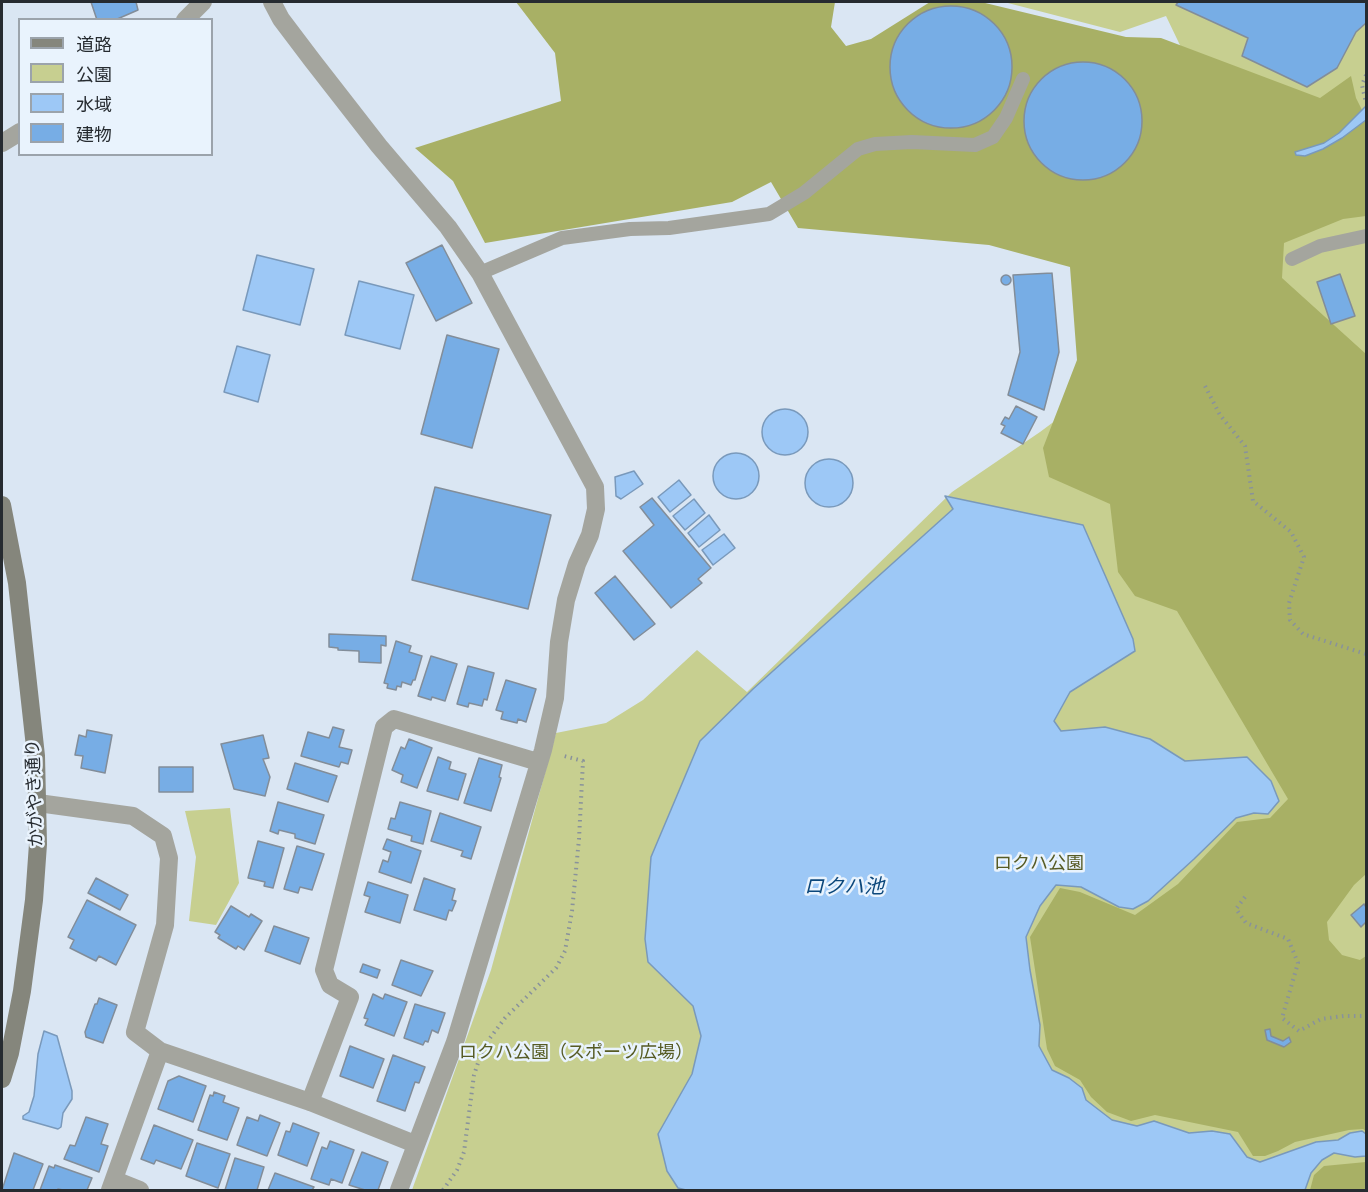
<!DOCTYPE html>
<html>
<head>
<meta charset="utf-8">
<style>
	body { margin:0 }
	#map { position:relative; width:1368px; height:1192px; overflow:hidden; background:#dae6f3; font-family:"Fira Sans Condensed","Noto Sans JP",sans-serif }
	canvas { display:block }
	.frame { position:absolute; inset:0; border:3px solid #262b30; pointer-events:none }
	.legend { position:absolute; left:18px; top:18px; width:195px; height:138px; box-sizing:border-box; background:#e9f3fd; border:2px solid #9ba3ab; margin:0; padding:8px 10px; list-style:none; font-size:18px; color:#262b30 }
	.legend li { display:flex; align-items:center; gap:12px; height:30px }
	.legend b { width:30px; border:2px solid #9ba3ab }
</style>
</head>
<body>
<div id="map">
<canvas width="1368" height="1192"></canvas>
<div class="frame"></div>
<ul class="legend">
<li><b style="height:8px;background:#85867c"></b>道路</li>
<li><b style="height:16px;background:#c7cf90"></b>公園</li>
<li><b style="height:16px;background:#9dc8f6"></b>水域</li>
<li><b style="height:16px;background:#77ade5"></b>建物</li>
</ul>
</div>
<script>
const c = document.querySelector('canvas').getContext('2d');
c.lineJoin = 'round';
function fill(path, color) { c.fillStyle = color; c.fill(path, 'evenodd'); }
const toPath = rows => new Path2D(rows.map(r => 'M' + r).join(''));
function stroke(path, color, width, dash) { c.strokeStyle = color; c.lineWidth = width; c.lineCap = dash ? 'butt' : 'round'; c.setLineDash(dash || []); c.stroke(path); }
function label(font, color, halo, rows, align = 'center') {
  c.font = font + ' "Fira Sans Condensed","Noto Sans JP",sans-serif'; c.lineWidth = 5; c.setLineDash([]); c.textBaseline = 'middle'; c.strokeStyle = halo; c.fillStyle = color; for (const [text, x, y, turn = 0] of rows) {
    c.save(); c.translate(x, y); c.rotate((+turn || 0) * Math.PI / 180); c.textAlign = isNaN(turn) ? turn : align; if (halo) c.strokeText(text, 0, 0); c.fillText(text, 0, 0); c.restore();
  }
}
fill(toPath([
	[1004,2,1366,2,1366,1190,412,1190,491,970,556,733,606,723,643,700,697,650,747,692,952,492,1040,432,1259,269,1237,164,1166,16,1120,32],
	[230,808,239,883,216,925,189,921,196,857,185,811]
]), '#c7cf90');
fill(toPath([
	[516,2,835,2,831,27,846,46,871,39,930,2,981,2,1126,37,1161,38,1320,98,1351,76,1356,98,1366,118,1366,216,1343,219,1284,243,1282,278,1366,354,1366,874,1354,885,1327,922,1329,940,1342,955,1360,960,1366,956,1366,1131,1363,1129,1349,1130,1295,1142,1278,1151,1265,1156,1253,1156,1238,1132,1155,1115,1131,1121,1107,1112,1091,1097,1080,1080,1055,1066,1047,1049,1030,937,1060,888,1080,892,1135,915,1178,884,1237,822,1270,818,1288,799,1177,611,1135,596,1118,572,1110,504,1049,477,1043,448,1077,360,1070,267,989,245,798,228,771,182,732,202,485,243,453,181,415,148,561,101,555,53],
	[1366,1162,1366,1190,1310,1190,1314,1175,1324,1166]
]), '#a8b065');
const water = toPath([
	[1366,106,1366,120,1342,138,1323,149,1305,156,1296,155,1295,152,1324,143,1339,133,1366,106],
	[257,255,314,269,300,325,243,310,257,255],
	[359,281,414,295,400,349,345,335,359,281],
	[237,346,270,355,258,402,224,392,237,346],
	'762 432a23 23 0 1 1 46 0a23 23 0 1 1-46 0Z',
	'713 476a23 23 0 1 1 46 0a23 23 0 1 1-46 0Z',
	'805 483a24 24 0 1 1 48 0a24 24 0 1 1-48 0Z',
	[634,471,643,484,621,499,616,496,615,477,634,471],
	[679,480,691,495,670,512,658,497,679,480],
	[945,496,1083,525,1133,639,1135,651,1070,692,1054,721,1061,731,1105,727,1150,739,1185,761,1247,757,1271,781,1279,801,1268,814,1254,813,1236,818,1194,859,1148,901,1133,909,1119,907,1081,887,1056,885,1040,906,1026,937,1030,970,1040,1025,1039,1046,1052,1070,1069,1078,1082,1088,1086,1100,1112,1120,1137,1126,1154,1121,1189,1133,1212,1131,1230,1134,1247,1157,1260,1162,1316,1142,1338,1140,1350,1133,1362,1131,1366,1134,1366,1156,1355,1157,1334,1153,1322,1160,1311,1173,1305,1190,686,1190,678,1188,667,1171,658,1134,692,1074,701,1036,693,1006,648,962,645,939,651,857,700,741,753,689,953,509,945,496],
	[694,499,705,513,685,530,673,516,694,499],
	[709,515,720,530,699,547,688,533,709,515],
	[724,534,735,548,713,565,702,550,724,534],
	[44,1031,57,1036,72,1091,72,1099,63,1113,61,1127,58,1129,23,1119,23,1116,29,1112,34,1096,38,1054,44,1031]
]);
fill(water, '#9dc8f6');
stroke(water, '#7999bb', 1.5);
const building = toPath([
	[91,2,136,2,138,10,115,20,97,20,91,2],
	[1178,2,1366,2,1366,23,1356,32,1337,68,1307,87,1242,56,1248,38,1176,5,1178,2],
	'890 67a61 61 0 1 1 122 0a61 61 0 1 1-122 0Z',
	'1024 121a59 59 0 1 1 118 0a59 59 0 1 1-118 0Z',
	[442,245,472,303,436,321,406,263,442,245],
	[1052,273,1059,352,1044,410,1008,395,1020,352,1013,275,1052,273],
	[1340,274,1355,316,1331,324,1317,282,1340,274],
	'1001 280a5 5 0 1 1 10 0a5 5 0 1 1-10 0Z',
	[447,335,499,349,472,448,421,434,447,335],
	[1016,406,1037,417,1023,444,1001,433,1005,426,1001,424,1005,417,1009,419,1016,406],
	[435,487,551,515,528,609,412,580,435,487],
	[652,498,711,568,698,579,702,583,671,608,623,551,654,525,640,507,652,498],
	[615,576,655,624,634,640,595,593,615,576],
	[329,634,386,636,386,646,381,645,381,663,359,662,359,651,338,650,338,648,329,647,329,634],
	[396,641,411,646,409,652,422,656,415,680,413,680,411,685,402,682,401,687,397,686,396,690,387,688,388,684,384,683,396,641],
	[431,656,457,664,445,701,432,697,431,700,418,696,431,656],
	[468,666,494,673,487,700,484,699,482,706,469,703,468,707,457,704,468,666],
	[506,680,536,689,526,722,518,719,517,723,501,719,503,712,496,710,506,680],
	[333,727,344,730,339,747,352,750,348,764,341,762,339,767,301,756,308,732,329,738,333,727],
	[87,730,112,735,105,773,81,768,83,756,75,755,79,735,86,737,87,730],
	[263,735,269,758,263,759,270,777,265,796,234,789,221,744,263,735],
	[409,739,432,748,417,788,401,782,403,775,392,770,401,747,405,749,409,739],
	[438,757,451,762,449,769,466,774,458,800,427,791,438,757],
	[479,758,502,765,499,777,501,778,491,811,464,803,479,758],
	[295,763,337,776,328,802,287,789,295,763],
	[159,767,193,767,193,792,159,792,159,767],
	[278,802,324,815,315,844,295,838,295,834,279,830,278,834,270,831,278,802],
	[400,802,431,811,423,844,411,841,412,836,388,829,391,818,395,819,400,802],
	[440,813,481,827,471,859,461,856,463,851,431,841,440,813],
	[387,839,421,851,411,883,379,872,383,860,388,862,391,852,383,849,387,839],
	[258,841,284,848,273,888,264,886,265,882,248,878,258,841],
	[297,846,324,854,312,890,300,887,298,893,284,889,297,846],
	[96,878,128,895,120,910,88,893,96,878],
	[424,878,455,889,452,900,456,901,452,911,449,910,446,920,414,910,424,878],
	[368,882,408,895,400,923,365,912,370,897,364,895,368,882],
	[87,900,136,925,116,965,99,956,96,961,70,948,74,940,68,937,87,900],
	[1364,904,1366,907,1366,922,1361,927,1351,915,1364,904],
	[231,906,249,917,251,914,262,921,244,950,238,946,236,949,218,938,220,935,215,932,231,906],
	[274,926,309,938,300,964,265,951,274,926],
	[401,960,433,971,421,996,392,985,401,960],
	[363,964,380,970,377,978,360,972,363,964],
	[373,994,383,999,385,994,407,1002,394,1036,365,1025,368,1019,364,1018,373,994],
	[99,998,117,1005,103,1043,86,1037,85,1032,95,1004,97,1004,99,998],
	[415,1004,445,1013,438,1033,432,1030,428,1042,425,1041,423,1045,404,1038,415,1004],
	[1270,1029,1271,1036,1283,1041,1289,1037,1291,1042,1284,1047,1267,1040,1265,1030,1270,1029],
	[350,1046,384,1059,373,1088,340,1076,350,1046],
	[393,1055,425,1067,419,1083,415,1082,405,1111,377,1101,393,1055],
	[179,1076,206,1086,193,1122,158,1109,168,1081,179,1076],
	[214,1092,225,1096,223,1102,239,1108,227,1140,198,1130,210,1095,213,1096,214,1092],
	[260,1115,280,1123,267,1156,237,1145,247,1117,258,1121,260,1115],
	[86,1117,108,1124,101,1144,108,1146,99,1172,64,1159,70,1145,75,1146,86,1117],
	[293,1123,319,1133,307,1166,278,1155,286,1131,290,1132,293,1123],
	[154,1125,193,1140,181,1169,156,1160,154,1164,141,1159,154,1125],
	[330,1141,354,1150,342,1183,331,1179,329,1185,311,1179,322,1147,327,1149,330,1141],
	[197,1143,230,1154,218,1188,186,1176,197,1143],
	[362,1152,388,1162,378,1190,365,1190,349,1185,362,1152],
	[14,1153,43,1164,33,1190,2,1190,14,1153],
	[235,1158,264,1167,257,1190,225,1190,235,1158],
	[55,1165,92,1178,87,1190,63,1190,58,1189,57,1190,40,1190,49,1166,54,1168,55,1165],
	[275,1173,314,1187,312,1190,268,1190,275,1173]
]);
fill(building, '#77ade5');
stroke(building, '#828d99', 1.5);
stroke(toPath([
	[1366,75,1362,85,1366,103],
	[1205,386,1220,415,1245,446,1253,501,1291,532,1304,557,1289,603,1290,620,1303,634,1366,654],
	[1245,897,1236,909,1246,923,1288,939,1298,963,1282,1018,1299,1031,1321,1019,1344,1016,1366,1016],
	[443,1190,457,1170,464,1152,474,1075,479,1060,487,1042,505,1018,556,968,565,951,572,911,579,839,583,761,564,756]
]), '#89929b', 4, [1.5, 4.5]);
stroke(toPath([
	[1292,259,1320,246,1366,236],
	[480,273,562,238,630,229,669,228,769,214,804,193,858,149,875,144,912,142,975,145,993,137,1006,118,1023,79]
]), '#a4a59e', 14);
stroke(toPath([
	[272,2,281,19,312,60,379,146,448,227,480,273,595,487,596,509,590,535,577,564,566,600,559,642,555,698,543,750,455,1042,399,1190],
	[185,20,203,2],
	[2,143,20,132],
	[38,803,133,816,163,836,169,858,165,925,135,1032,160,1051,310,1102,415,1144],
	[310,1102,350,997,330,985,324,970,384,727,394,719,538,762],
	[115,1180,140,1190],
	[110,1190,160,1051]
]), '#a4a59e', 18);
stroke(toPath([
	[2,505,17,583,36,756,38,844,34,900,22,991,10,1053,2,1079]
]), '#85867c', 18);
label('18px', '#262b30', '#e9f3fd', [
	["かがやき通り",35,793,-92]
]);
label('18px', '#565b24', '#e9f3fd', [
	["ロクハ公園",1039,864],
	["ロクハ公園（スポーツ広場）",576,1053]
]);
label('italic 20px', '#0b477b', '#e9f3fd', [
	["ロクハ池",844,887]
]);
</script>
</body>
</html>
